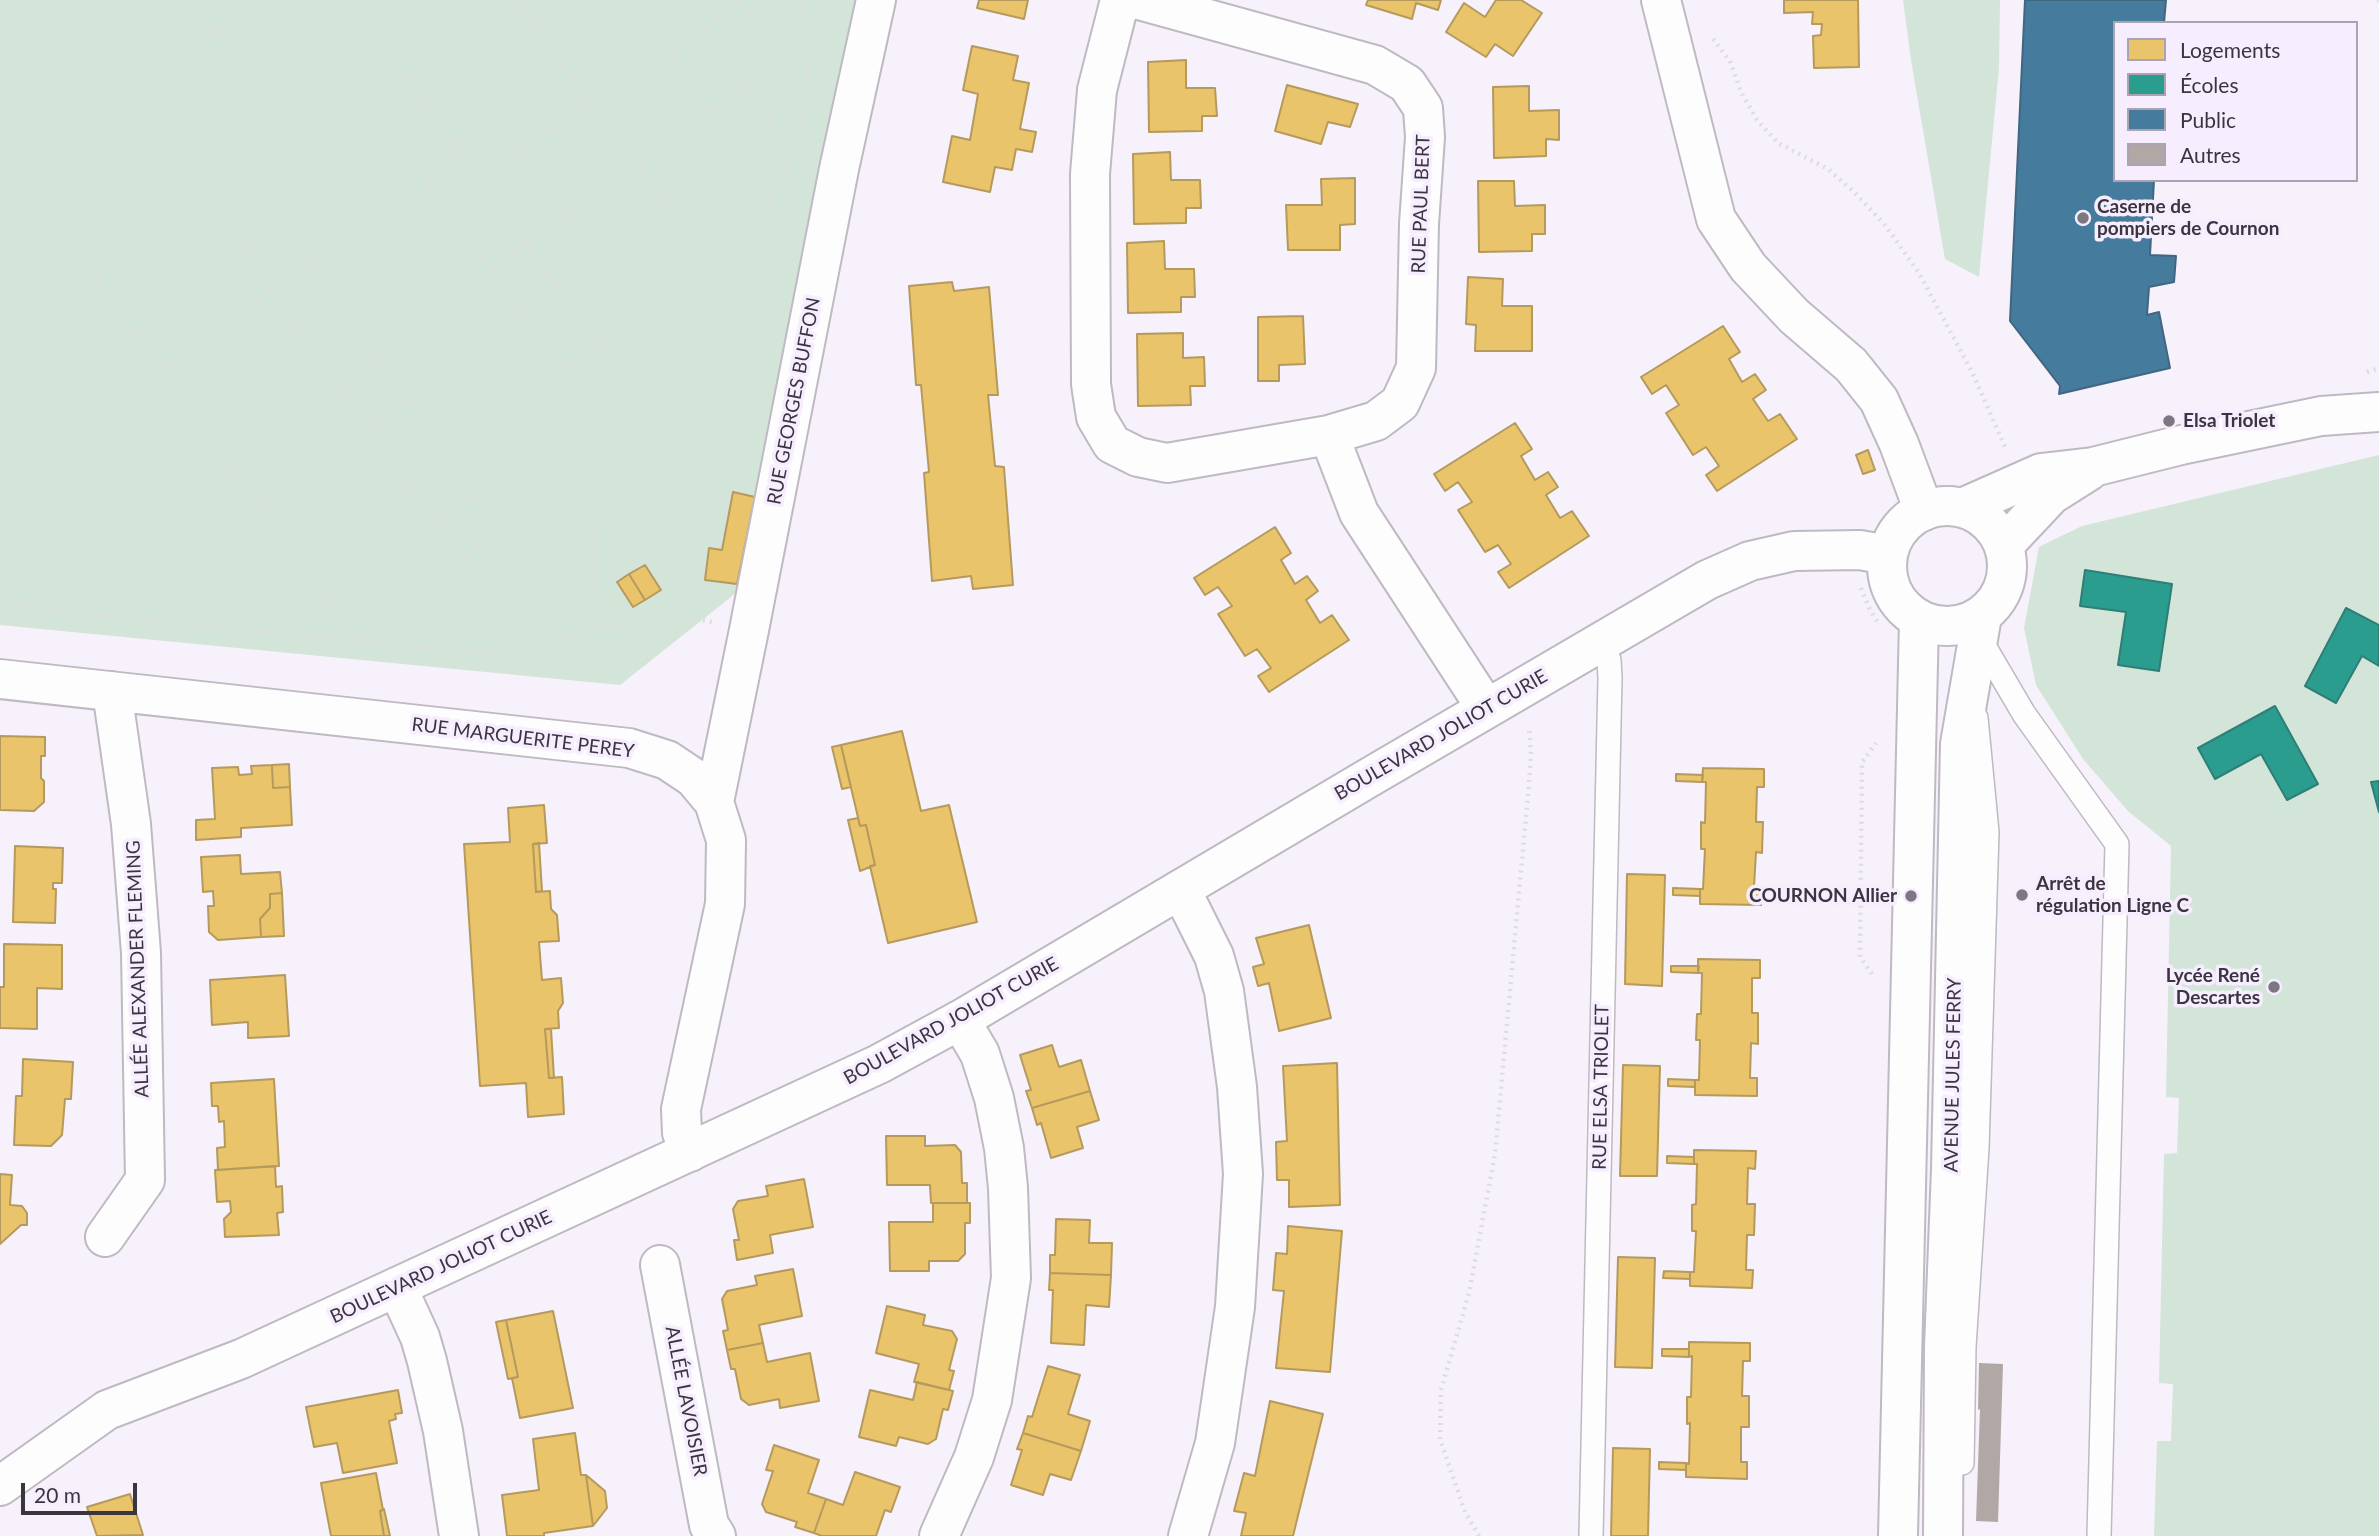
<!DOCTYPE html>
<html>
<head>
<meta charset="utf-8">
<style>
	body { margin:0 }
	#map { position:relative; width:2379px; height:1536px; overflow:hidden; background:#f6f1fa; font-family:Lato,sans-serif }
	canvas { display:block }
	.legend { position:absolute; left:2113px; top:21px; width:245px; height:161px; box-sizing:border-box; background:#f6edfe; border:2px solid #aba3b2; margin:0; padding:9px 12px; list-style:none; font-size:21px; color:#3b3540 }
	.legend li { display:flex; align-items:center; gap:14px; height:35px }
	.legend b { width:35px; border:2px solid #aba3b2 }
	.scale { position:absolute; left:21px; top:1483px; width:116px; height:32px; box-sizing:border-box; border:4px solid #3b3540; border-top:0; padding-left:9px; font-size:21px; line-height:24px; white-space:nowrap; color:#3b3540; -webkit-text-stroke:5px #f6edfe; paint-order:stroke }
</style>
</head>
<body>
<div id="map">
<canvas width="2379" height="1536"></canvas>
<ul class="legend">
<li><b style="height:19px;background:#e9c46a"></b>Logements</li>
<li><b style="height:19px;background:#2a9d8f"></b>Écoles</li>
<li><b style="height:19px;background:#457b9d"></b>Public</li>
<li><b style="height:19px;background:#b1a7a4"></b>Autres</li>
</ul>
<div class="scale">20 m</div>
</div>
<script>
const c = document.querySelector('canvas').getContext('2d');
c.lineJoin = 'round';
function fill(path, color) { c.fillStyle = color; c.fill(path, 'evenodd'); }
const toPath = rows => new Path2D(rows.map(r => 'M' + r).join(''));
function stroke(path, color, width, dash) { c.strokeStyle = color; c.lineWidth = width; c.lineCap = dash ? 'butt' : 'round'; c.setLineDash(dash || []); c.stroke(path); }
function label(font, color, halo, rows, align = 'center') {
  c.font = font + ' Lato,sans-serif'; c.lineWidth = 7; c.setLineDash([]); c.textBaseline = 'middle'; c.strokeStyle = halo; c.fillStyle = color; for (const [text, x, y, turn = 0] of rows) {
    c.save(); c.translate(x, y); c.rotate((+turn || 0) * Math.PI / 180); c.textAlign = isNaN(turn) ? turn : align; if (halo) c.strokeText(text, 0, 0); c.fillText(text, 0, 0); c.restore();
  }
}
fill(toPath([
	[0,0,859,0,741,589,620,685,0,625],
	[1903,0,2000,0,1999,68,1979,277,1945,259,1911,60],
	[2379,455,2379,781,2371,783,2379,812,2379,1536,2154,1536,2157,1441,2171,1441,2173,1384,2159,1383,2164,1154,2177,1153,2179,1098,2166,1097,2171,846,2128,811,2083,759,2036,685,2024,628,2039,547,2082,526]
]), '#d3e4d8');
const homes = toPath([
	[979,0,1028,0,1024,19,977,8,979,0],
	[1368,0,1441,0,1438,10,1416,3,1412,19,1366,5,1368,0],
	[1496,0,1521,0,1542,13,1513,56,1495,44,1486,57,1446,32,1464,3,1485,17,1496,0],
	[1784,0,1858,0,1859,67,1814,68,1813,36,1821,35,1822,24,1812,24,1813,12,1784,13,1784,0],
	[972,46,1018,56,1013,80,1029,83,1020,129,1036,132,1032,152,1016,149,1012,170,995,167,990,192,943,182,952,136,970,140,978,94,963,90,972,46],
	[1186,60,1186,88,1215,88,1217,116,1202,116,1202,131,1149,132,1148,62,1186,60],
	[1287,85,1358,104,1350,127,1328,122,1321,144,1275,131,1287,85],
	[1529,86,1529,111,1559,110,1559,140,1546,139,1546,156,1494,158,1493,87,1529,86],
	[1170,152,1171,180,1200,180,1201,208,1186,208,1186,223,1134,224,1133,154,1170,152],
	[1355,178,1355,224,1340,225,1340,250,1288,250,1286,205,1322,205,1321,179,1355,178],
	[1478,181,1514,181,1515,206,1545,205,1545,234,1532,234,1532,251,1479,252,1478,181],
	[1164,241,1165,269,1194,269,1195,297,1181,297,1181,312,1128,313,1127,243,1164,241],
	[1468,277,1503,279,1502,306,1532,306,1532,351,1475,351,1476,325,1466,324,1468,277],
	[952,282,954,291,989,287,998,395,988,395,995,466,1004,467,1013,585,973,589,971,576,932,581,924,473,929,472,921,385,916,385,909,286,952,282],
	[1303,316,1305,364,1279,365,1279,381,1258,381,1258,317,1303,316],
	[1723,326,1740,352,1729,359,1742,382,1755,374,1766,390,1753,399,1768,421,1780,414,1797,439,1717,491,1706,475,1719,466,1706,447,1693,455,1666,413,1679,405,1666,385,1652,394,1641,377,1723,326],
	[1183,333,1183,358,1204,357,1205,386,1190,386,1191,405,1138,406,1137,334,1183,333],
	[1515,423,1532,449,1521,456,1535,480,1548,472,1558,487,1546,495,1560,518,1572,511,1589,536,1509,588,1498,572,1511,564,1498,545,1485,552,1458,510,1472,502,1458,482,1445,491,1434,474,1515,423],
	[1868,450,1875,470,1863,474,1856,455,1868,450],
	[733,492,755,497,737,584,705,580,709,548,722,550,733,492],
	[1275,527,1291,553,1281,560,1295,584,1307,576,1318,591,1306,600,1320,623,1332,615,1349,640,1269,692,1258,676,1271,668,1257,649,1245,656,1218,614,1232,606,1218,587,1205,595,1194,578,1275,527],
	[645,565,661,590,645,600,629,574,645,565],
	[629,574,645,600,633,607,617,582,629,574],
	[902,731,921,811,949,805,977,922,888,943,870,866,875,865,866,825,860,826,841,745,902,731],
	[0,736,45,737,45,756,41,756,41,778,44,781,44,802,34,811,0,810,0,736],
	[841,745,851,787,842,789,832,747,841,745],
	[289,764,290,787,273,788,272,765,289,764],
	[272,765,273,788,290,787,292,825,241,828,241,837,196,840,196,820,215,819,212,768,238,767,239,775,252,774,251,766,272,765],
	[1703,768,1764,769,1764,787,1757,787,1756,822,1763,822,1762,853,1756,852,1754,887,1762,887,1761,905,1700,904,1700,889,1703,889,1705,849,1701,849,1701,822,1705,823,1706,782,1702,782,1703,768],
	[1676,774,1703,775,1702,782,1676,781,1676,774],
	[544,805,547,843,533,844,536,892,550,891,551,909,557,915,559,941,539,942,542,980,561,978,563,1003,558,1011,559,1028,545,1029,549,1078,562,1077,564,1114,528,1117,526,1083,480,1086,464,844,510,842,508,808,544,805],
	[858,818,860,826,866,825,875,865,860,871,848,820,858,818],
	[539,843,542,891,536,892,533,844,539,843],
	[15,846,63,848,62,883,53,883,53,889,56,889,55,923,13,922,15,846],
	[240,855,241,874,280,872,282,893,270,894,270,908,260,919,261,937,218,940,209,932,208,906,214,906,213,891,203,892,201,857,240,855],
	[1627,874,1665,875,1662,986,1625,984,1627,874],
	[1673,888,1700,889,1700,896,1673,895,1673,888],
	[282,893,284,936,261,937,260,919,270,908,270,894,282,893],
	[1309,925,1331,1018,1279,1031,1269,983,1258,986,1253,967,1264,964,1256,938,1309,925],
	[4,944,62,945,62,989,37,988,37,1029,0,1028,0,987,4,987,4,944],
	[1698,959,1760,960,1760,978,1752,978,1752,1013,1758,1013,1758,1044,1751,1043,1750,1078,1757,1078,1757,1096,1695,1095,1695,1080,1699,1080,1700,1040,1696,1040,1697,1014,1701,1014,1702,973,1698,973,1698,959],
	[1671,966,1699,966,1698,973,1671,972,1671,966],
	[285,975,289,1036,248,1038,248,1022,212,1025,210,980,285,975],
	[545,1029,551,1029,554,1078,549,1078,545,1029],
	[1052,1045,1059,1067,1081,1060,1090,1091,1032,1108,1026,1091,1031,1090,1020,1055,1052,1045],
	[23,1059,73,1062,71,1099,65,1099,62,1135,51,1146,14,1145,16,1096,22,1096,23,1059],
	[1337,1063,1340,1205,1289,1207,1289,1180,1277,1180,1276,1142,1287,1141,1283,1066,1337,1063],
	[1623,1065,1660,1066,1657,1176,1620,1176,1623,1065],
	[274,1079,279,1166,218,1170,217,1148,225,1147,224,1121,219,1122,218,1106,212,1106,211,1083,274,1079],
	[1668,1079,1695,1080,1695,1087,1668,1086,1668,1079],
	[1090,1091,1099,1120,1077,1127,1083,1148,1051,1158,1041,1123,1037,1125,1032,1108,1090,1091],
	[886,1136,925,1136,925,1146,955,1145,961,1152,962,1183,967,1183,967,1203,931,1203,930,1185,887,1185,886,1136],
	[1694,1150,1756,1151,1755,1169,1748,1168,1747,1204,1755,1204,1754,1235,1747,1235,1746,1270,1753,1270,1752,1288,1690,1286,1690,1272,1694,1272,1696,1231,1692,1231,1692,1205,1696,1204,1697,1164,1694,1164,1694,1150],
	[1667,1156,1694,1157,1694,1164,1667,1163,1667,1156],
	[275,1166,276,1187,282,1186,283,1212,277,1213,279,1235,225,1237,224,1219,231,1212,230,1201,217,1202,215,1170,275,1166],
	[0,1174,12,1175,10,1205,22,1206,27,1213,27,1225,21,1225,0,1244,0,1174],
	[804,1179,813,1227,770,1235,773,1253,737,1260,734,1240,739,1240,733,1209,738,1201,768,1196,766,1186,804,1179],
	[933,1203,970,1203,970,1223,965,1223,965,1254,958,1261,929,1261,929,1271,890,1271,889,1222,933,1222,933,1203],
	[1056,1219,1090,1220,1089,1243,1112,1243,1111,1275,1050,1273,1050,1255,1055,1255,1056,1219],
	[1288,1226,1342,1231,1330,1372,1276,1368,1284,1291,1273,1290,1276,1253,1287,1254,1288,1226],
	[1618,1257,1655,1258,1652,1368,1615,1367,1618,1257],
	[793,1269,802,1316,759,1325,763,1343,727,1350,723,1331,728,1330,722,1299,727,1291,757,1285,755,1276,793,1269],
	[1664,1271,1690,1272,1690,1279,1663,1278,1664,1271],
	[1050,1273,1111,1275,1109,1307,1086,1305,1084,1345,1051,1343,1053,1290,1049,1290,1050,1273],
	[887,1306,925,1315,923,1325,952,1331,957,1339,949,1370,954,1371,949,1390,914,1382,919,1364,876,1353,887,1306],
	[553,1311,573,1408,520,1418,512,1378,518,1377,506,1320,553,1311],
	[506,1320,518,1377,508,1379,496,1322,506,1320],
	[1689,1342,1750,1343,1750,1361,1743,1361,1742,1396,1749,1396,1749,1427,1741,1427,1741,1462,1747,1462,1747,1479,1686,1477,1686,1463,1689,1464,1690,1423,1687,1424,1687,1397,1691,1397,1692,1356,1689,1357,1689,1342],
	[763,1343,767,1362,810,1353,819,1401,780,1408,779,1399,749,1405,741,1399,735,1369,731,1369,727,1350,763,1343],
	[1662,1349,1689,1349,1689,1357,1662,1356,1662,1349],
	[1048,1366,1080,1375,1068,1414,1090,1421,1081,1451,1023,1433,1028,1416,1032,1417,1048,1366],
	[917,1382,953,1391,948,1410,943,1409,936,1439,928,1444,899,1437,896,1446,859,1437,870,1390,913,1400,917,1382],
	[398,1390,402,1413,395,1414,396,1419,389,1421,397,1463,343,1473,337,1443,314,1447,306,1407,398,1390],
	[1270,1401,1323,1414,1293,1536,1241,1536,1246,1513,1234,1511,1244,1473,1255,1476,1270,1401],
	[575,1433,581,1475,586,1475,593,1526,544,1533,544,1536,507,1536,502,1495,539,1490,533,1439,575,1433],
	[1023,1433,1081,1451,1071,1480,1050,1474,1043,1495,1011,1485,1022,1450,1017,1449,1023,1433],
	[774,1445,819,1460,808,1493,826,1499,814,1533,795,1527,797,1522,766,1512,762,1504,773,1471,766,1470,774,1445],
	[1613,1448,1650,1449,1648,1536,1611,1536,1613,1448],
	[1659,1462,1686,1463,1686,1470,1659,1469,1659,1462],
	[855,1472,900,1487,891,1512,885,1510,876,1536,822,1536,814,1533,826,1499,843,1505,855,1472],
	[376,1473,383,1510,380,1511,384,1536,331,1536,321,1483,376,1473],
	[586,1475,605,1491,607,1508,593,1526,586,1475],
	[130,1494,143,1535,97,1536,87,1507,130,1494],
	[384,1509,390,1536,384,1536,380,1511,384,1509]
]);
fill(homes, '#e9c46a');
stroke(homes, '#b5995d', 2);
const schools = toPath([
	[2085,570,2172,584,2159,671,2118,665,2126,612,2080,606,2085,570],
	[2346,608,2379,625,2379,666,2362,656,2336,703,2305,686,2346,608],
	[2275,706,2318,784,2287,800,2261,754,2215,779,2198,748,2275,706],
	[2379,781,2379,812,2371,782,2379,781]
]);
fill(schools, '#2a9d8f');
stroke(schools, '#2f7e77', 2);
const public = toPath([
	[2025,0,2166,0,2164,23,2115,23,2115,180,2154,180,2150,255,2176,256,2174,282,2149,287,2147,315,2159,312,2170,368,2059,394,2060,386,2010,321,2025,0]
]);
fill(public, '#457b9d');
stroke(public, '#426681', 2);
fill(toPath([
	[1979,1363,2003,1364,1998,1522,1976,1521,1980,1409,1978,1410]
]), '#b1a7a4');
const service = toPath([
	[1980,639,2024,714,2117,844,2099,1536],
	[1962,1463,1964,1347,1977,1148,1987,832,1976,718],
	[1591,1536,1610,678,1609,660,1602,640]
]);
const minor = toPath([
	[1120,0,1097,90,1090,174,1091,384,1096,417,1112,444,1138,457,1167,463,1329,435,1376,421,1400,403,1416,368,1419,224,1425,137,1423,108,1407,84,1375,65,1139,0],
	[1661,0,1716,219,1748,267,1794,316,1851,365,1879,400,1899,444,1924,511],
	[1329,435,1359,513,1486,708],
	[0,679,629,748,667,760,694,778,714,802,726,840,725,904,681,1109,682,1133,690,1152],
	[714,802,749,630,839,169,876,0],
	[1178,891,1190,908,1214,956,1224,991,1237,1087,1243,1174,1235,1307,1215,1443,1188,1536],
	[105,1237,145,1180,141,953,131,824,112,691],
	[660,1265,709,1525,716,1536],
	[397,1287,420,1337,427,1361,443,1431,459,1536],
	[939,1536,974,1457,992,1400,1011,1278,1008,1188,1004,1148,994,1098,980,1054,960,1020],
	[1898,1536,1919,620],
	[1943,1536,1944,1347,1951,1169,1960,744,1982,616]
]);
const tertiary = toPath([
	'1887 566a60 60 0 1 1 120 0a60 60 0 1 1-120 0Z',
	[1962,508,2041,473,2093,467,2181,445,2321,416,2379,412],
	[2004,545,2051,495,2089,471],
	[0,1486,107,1410,241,1359,879,1064,960,1020,1370,777,1707,580,1750,561,1794,551,1860,550,1887,555]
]);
stroke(service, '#beb9c2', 26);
stroke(minor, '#beb9c2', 42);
stroke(tertiary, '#beb9c2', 42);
stroke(toPath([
	[464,0,388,55,598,344],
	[516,0,710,263],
	[2378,0,2379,1],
	[740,2,777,51,806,44],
	[537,28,579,0],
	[215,30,594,531,596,629],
	[704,30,793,152],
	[1713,39,1730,61,1741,92,1757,120,1778,143,1828,169,1855,193,1885,225,1919,273,1973,374,2005,447],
	[669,55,710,113],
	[406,81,519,4],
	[425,106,392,133,563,369],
	[597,109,743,0],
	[553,127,599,192],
	[452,144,564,64],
	[519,150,565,217],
	[736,152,772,201],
	[477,178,591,101],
	[427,181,460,154],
	[0,186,257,0],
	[491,270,769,71],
	[520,310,773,124],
	[136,335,245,252,465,558],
	[0,349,204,196,245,252,282,224,502,530,356,641,94,278],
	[0,369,184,623],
	[161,371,309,261],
	[2367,372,2379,368],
	[187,407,336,298],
	[504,412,728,250,772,201,798,142,809,71,802,0],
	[128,545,381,360],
	[157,585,410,400],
	[1861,588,1870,610,1879,624],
	[0,597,15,603,39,609,498,656,596,629,643,623,667,613,712,622],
	[329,604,477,495],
	[223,627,451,458],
	[1872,974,1860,957,1862,762,1876,743],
	[2324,1128,2379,1131],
	[2318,1416,2379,1419],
	[1479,1536,1465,1512,1440,1439,1441,1390,1469,1293,1495,1154,1529,784,1531,751,1529,727]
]), '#dddcdf', 4.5, [2, 5]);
stroke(service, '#fefdfe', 23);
stroke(minor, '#fefdfe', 38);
stroke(tertiary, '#fefdfe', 38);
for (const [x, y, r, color] of [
	[2083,218,7,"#7c7781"],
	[2169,421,7,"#7c7781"],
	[2022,895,7,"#7c7781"],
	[1911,896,7,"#7c7781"],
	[2274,987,7,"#7c7781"]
]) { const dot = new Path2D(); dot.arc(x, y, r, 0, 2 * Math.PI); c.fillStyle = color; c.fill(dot); stroke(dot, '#f6edfe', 2.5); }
label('19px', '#3b3540', '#f6edfe', [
	["RUE PAUL BERT",1421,204,-88],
	["RUE GEORGES BUFFON",794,401,-79],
	["BOULEVARD JOLIOT CURIE",1441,735,-30],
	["RUE MARGUERITE PEREY",523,738,7],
	["ALLÉE ALEXANDER FLEMING",138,969,-92],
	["BOULEVARD JOLIOT CURIE",951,1021,-29],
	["AVENUE JULES FERRY",1953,1075,-89],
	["RUE ELSA TRIOLET",1601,1087,-89],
	["BOULEVARD JOLIOT CURIE",441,1267,-25],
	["ALLÉE LAVOISIER",686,1401,79]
]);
label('bold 19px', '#3b3540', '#f6edfe', [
	["Caserne de",2097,207],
	["pompiers de Cournon",2097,229],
	["Elsa Triolet",2183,421],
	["Arrêt de",2036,884],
	["régulation Ligne C",2036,906],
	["COURNON Allier",1897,896,"right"],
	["Lycée René",2260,976,"right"],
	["Descartes",2260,998,"right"]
], 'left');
</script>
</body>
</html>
